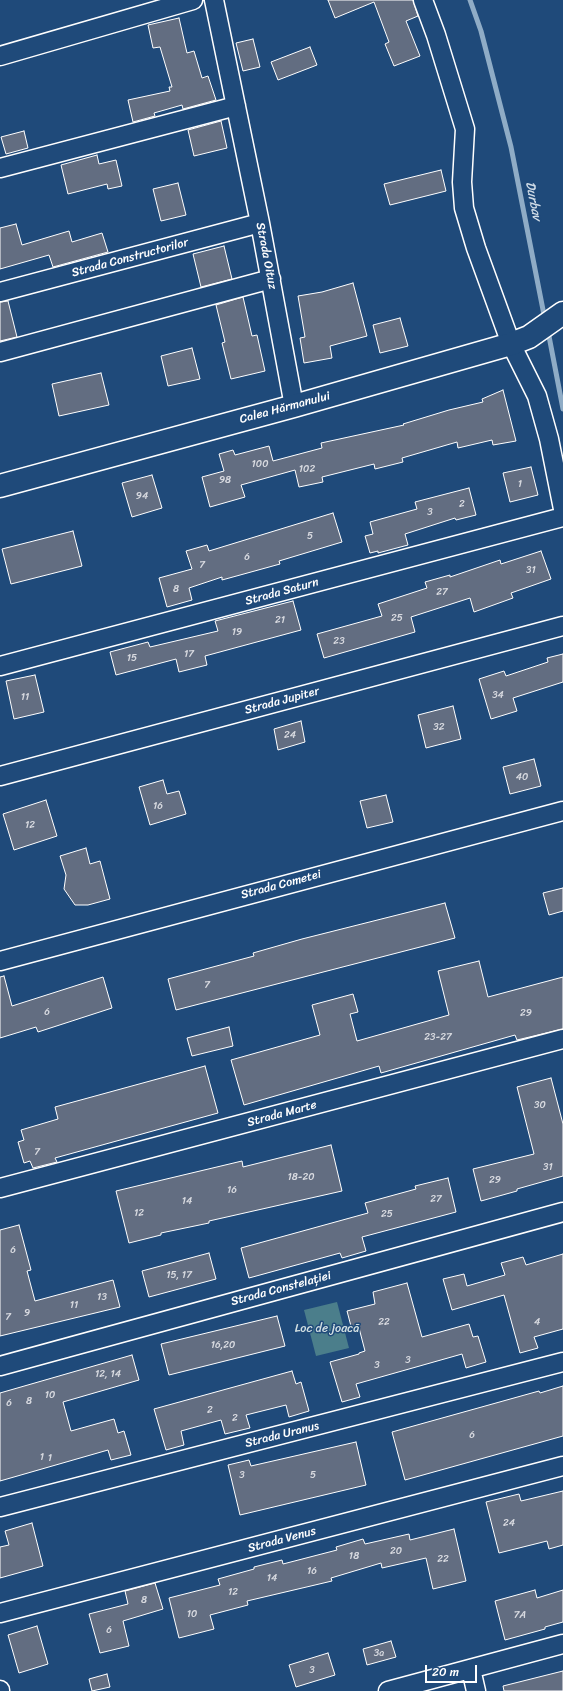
<!DOCTYPE html>
<html>
<head>
<meta charset="utf-8">
<style>
	body { margin:0 }
	#map { position:relative; width:563px; height:1691px; overflow:hidden; background:#1f4a7a; font-family:Sriracha,sans-serif }
	canvas { display:block }
	.scale { position:absolute; left:425px; top:1665px; width:52px; height:18px; box-sizing:border-box; border:2px solid #fff; border-top:0; padding-left:5px; font-size:12px; line-height:14px; white-space:nowrap; color:#fff; -webkit-text-stroke:3px #1f4a7a; paint-order:stroke }
</style>
</head>
<body>
<div id="map">
<canvas width="563" height="1691"></canvas>
<div class="scale">20 m</div>
</div>
<script>
const c = document.querySelector('canvas').getContext('2d');
c.lineJoin = 'round';
function fill(path, color) { c.fillStyle = color; c.fill(path, 'evenodd'); }
const toPath = rows => new Path2D(rows.map(r => 'M' + r).join(''));
function stroke(path, color, width, dash) { c.strokeStyle = color; c.lineWidth = width; c.lineCap = dash ? 'butt' : 'round'; c.setLineDash(dash || []); c.stroke(path); }
function label(font, color, halo, rows, align = 'center') {
  c.font = font + ' Sriracha,sans-serif'; c.lineWidth = 3; c.setLineDash([]); c.textBaseline = 'middle'; c.strokeStyle = halo; c.fillStyle = color; for (const [text, x, y, turn = 0] of rows) {
    c.save(); c.translate(x, y); c.rotate((+turn || 0) * Math.PI / 180); c.textAlign = isNaN(turn) ? turn : align; if (halo) c.strokeText(text, 0, 0); c.fillText(text, 0, 0); c.restore();
  }
}
fill(toPath([
	[337,1302,349,1348,316,1356,304,1310]
]), '#4b7e8b');
stroke(toPath([
	[470,0,481,31,511,147,545,320],
	[548,331,563,409]
]), '#8facc6', 5);
const building = toPath([
	[328,0,413,0,418,16,406,21,420,56,394,66,385,44,389,42,374,2,335,18,328,0],
	[179,18,187,53,194,51,202,78,208,76,216,100,183,109,182,105,154,113,155,116,133,122,128,100,170,91,169,87,172,87,160,47,153,48,148,25,179,18],
	[253,39,260,67,243,71,236,43,253,39],
	[310,47,317,65,278,80,271,62,310,47],
	[221,121,227,148,194,156,188,130,221,121],
	[24,131,28,148,6,154,1,137,24,131],
	[97,155,99,164,116,160,122,186,108,189,107,184,68,194,61,165,97,155],
	[441,170,446,191,390,205,384,184,441,170],
	[178,183,186,215,161,221,153,189,178,183],
	[16,224,22,245,69,231,72,242,102,233,108,252,53,267,49,255,0,269,0,228,16,224],
	[224,246,232,279,201,287,193,254,224,246],
	[353,283,367,336,330,346,332,358,304,363,300,338,305,337,298,296,322,292,353,283],
	[243,297,252,336,257,335,265,371,231,379,222,343,225,342,216,305,243,297],
	[8,301,17,337,0,341,0,302,8,301],
	[400,318,408,346,380,353,373,325,400,318],
	[192,348,200,379,168,386,161,356,192,348],
	[101,373,109,405,59,416,52,384,101,373],
	[503,390,516,441,493,445,492,440,458,448,457,442,402,458,403,462,375,469,374,464,322,477,323,482,299,487,295,470,241,485,245,497,210,507,202,477,224,471,219,454,233,450,235,455,269,446,273,461,322,448,321,443,404,425,403,424,449,410,483,402,482,399,503,390],
	[531,467,538,495,510,502,503,473,531,467],
	[152,475,162,508,132,517,122,483,152,475],
	[469,488,476,515,456,520,455,518,405,534,408,545,378,553,378,551,370,553,365,536,373,534,370,522,417,509,415,502,469,488],
	[333,513,342,542,279,561,280,564,222,580,222,577,189,588,192,600,167,607,159,578,192,569,186,551,207,545,209,551,333,513],
	[73,531,82,566,11,584,2,549,73,531],
	[541,551,551,579,511,593,513,598,474,612,470,598,411,617,415,632,324,658,317,634,382,616,378,604,427,588,425,582,450,575,450,577,500,560,501,564,541,551],
	[293,601,301,630,205,656,207,665,179,672,176,659,116,675,110,652,148,642,150,647,218,631,215,621,293,601],
	[563,654,563,682,513,698,517,711,491,719,479,679,504,671,506,676,548,662,547,658,563,654],
	[35,675,44,712,14,719,6,681,35,675],
	[453,706,461,739,426,748,418,715,453,706],
	[301,721,305,742,278,750,274,729,301,721],
	[534,759,541,786,510,794,503,767,534,759],
	[163,780,167,794,179,791,186,814,150,825,139,787,163,780],
	[386,795,393,822,367,828,360,801,386,795],
	[46,800,57,836,14,850,3,814,46,800],
	[86,848,90,864,100,861,110,899,88,905,75,905,64,889,66,875,60,856,86,848],
	[563,888,563,911,549,915,543,893,563,888],
	[445,903,455,938,176,1010,168,979,254,956,253,953,302,939,445,903],
	[479,961,488,997,563,977,563,1029,517,1040,515,1035,381,1073,379,1066,244,1105,231,1060,320,1035,312,1005,353,994,358,1012,350,1014,357,1041,449,1015,438,971,479,961],
	[4,976,12,1006,103,977,112,1008,38,1032,36,1027,0,1038,0,977,4,976],
	[229,1027,233,1046,192,1056,187,1038,229,1027],
	[205,1066,218,1113,55,1158,57,1162,33,1168,30,1161,24,1163,18,1142,24,1140,21,1130,58,1119,55,1107,205,1066],
	[551,1078,563,1124,563,1176,517,1189,517,1191,481,1201,473,1169,534,1154,517,1087,551,1078],
	[331,1145,342,1191,209,1221,209,1223,161,1233,161,1235,129,1243,116,1191,242,1161,243,1167,331,1145],
	[448,1178,456,1212,362,1237,366,1251,342,1258,340,1253,249,1278,241,1248,368,1213,365,1203,416,1189,415,1186,448,1178],
	[19,1225,31,1270,27,1271,35,1301,113,1280,120,1307,0,1336,0,1230,19,1225],
	[209,1253,216,1279,149,1297,142,1271,209,1253],
	[563,1254,563,1329,534,1337,538,1348,520,1353,504,1295,452,1310,443,1279,464,1274,467,1286,505,1275,501,1263,523,1257,526,1265,563,1254],
	[407,1283,422,1337,469,1324,473,1337,478,1336,486,1362,466,1368,462,1354,356,1384,360,1397,342,1402,330,1362,359,1354,359,1353,365,1351,359,1328,352,1330,347,1311,375,1304,373,1292,407,1283],
	[277,1316,285,1346,169,1375,161,1344,277,1316],
	[132,1355,139,1380,63,1402,71,1431,114,1419,118,1433,124,1431,131,1455,111,1460,108,1450,0,1481,0,1393,132,1355],
	[292,1371,296,1384,301,1382,309,1411,289,1417,286,1405,246,1415,250,1428,225,1434,221,1420,181,1431,184,1445,166,1450,154,1409,292,1371],
	[563,1386,563,1436,405,1480,392,1432,539,1391,540,1393,563,1386],
	[356,1442,366,1485,240,1515,228,1465,249,1460,251,1466,356,1442],
	[563,1491,563,1545,549,1549,547,1541,499,1553,486,1502,519,1494,521,1501,563,1491],
	[32,1523,43,1566,0,1578,0,1547,9,1545,5,1531,32,1523],
	[454,1529,466,1581,433,1589,426,1558,382,1568,381,1563,331,1578,332,1581,247,1601,248,1605,210,1615,214,1629,179,1638,169,1598,220,1585,218,1579,254,1569,254,1567,282,1560,283,1564,337,1550,336,1547,363,1539,365,1544,409,1534,410,1540,454,1529],
	[155,1583,163,1609,123,1621,129,1646,100,1653,89,1614,128,1604,125,1591,155,1583],
	[535,1590,537,1598,563,1590,563,1622,545,1627,545,1629,505,1640,495,1601,535,1590],
	[37,1626,48,1664,19,1673,8,1635,37,1626],
	[391,1641,396,1657,367,1665,363,1649,391,1641],
	[328,1653,335,1675,296,1687,289,1665,328,1653],
	[563,1671,563,1691,504,1691,503,1686,563,1671],
	[107,1674,110,1687,92,1691,89,1679,107,1674]
]);
fill(building, '#626d81');
stroke(building, '#fff', 1);
const street = toPath([
	[214,0,260,223,294,406],
	[423,0,436,35,465,129,462,182,464,208,476,248,511,344,537,396,549,439,563,509],
	[0,56,193,0],
	[0,168,236,106],
	[0,292,260,223],
	[0,352,271,279],
	[0,666,563,517],
	[0,776,563,626],
	[0,961,563,811],
	[0,1188,563,1039],
	[0,1366,563,1212],
	[0,1507,563,1362],
	[0,1613,563,1466],
	[471,1669,476,1691],
	[0,1690,0,1691],
	[388,1691,563,1644]
]);
const secondary = toPath([
	[0,486,294,406,511,344,529,337,563,313]
]);
stroke(street, '#fff', 21);
stroke(secondary, '#fff', 25);
stroke(street, '#1f4a7a', 18);
stroke(secondary, '#1f4a7a', 22);
label('10px', '#d8dae0', null, [
	["100",260,464],
	["102",307,469],
	["98",225,480],
	["1",520,484],
	["94",142,496],
	["2",462,504],
	["3",430,512],
	["5",310,536],
	["6",247,557],
	["7",202,565],
	["31",531,570],
	["8",176,589],
	["27",442,592],
	["25",397,618],
	["21",280,620],
	["19",237,632],
	["23",339,641],
	["17",189,654],
	["15",132,658],
	["34",498,695],
	["11",25,697],
	["32",439,727],
	["24",290,735],
	["40",522,777],
	["16",158,806],
	["12",30,825],
	["7",207,985],
	["6",47,1012],
	["29",526,1013],
	["23-27",438,1037],
	["30",540,1105],
	["7",37,1152],
	["31",548,1167],
	["18-20",301,1177],
	["29",495,1180],
	["16",232,1190],
	["27",436,1199],
	["14",187,1201],
	["12",139,1213],
	["25",387,1214],
	["6",13,1250],
	["15, 17",179,1275],
	["13",102,1297],
	["11",74,1305],
	["9",27,1313],
	["7",8,1317],
	["22",384,1322],
	["4",537,1322],
	["16,20",223,1345],
	["3",408,1360],
	["3",377,1365],
	["12, 14",108,1374],
	["10",50,1395],
	["8",29,1401],
	["6",9,1403],
	["2",210,1410],
	["2",235,1418],
	["6",472,1435],
	["1",42,1457],
	["1",50,1458],
	["3",242,1475],
	["5",313,1475],
	["24",509,1523],
	["20",396,1551],
	["18",354,1556],
	["22",443,1559],
	["16",312,1571],
	["14",272,1578],
	["12",233,1592],
	["8",144,1600],
	["10",192,1614],
	["7A",520,1615],
	["6",109,1630],
	["3a",379,1653],
	["3",312,1670]
]);
label('12px', '#fff', '#1f4a7a', [
	["Strada Oituz",266,256,79],
	["Strada Constructorilor",130,258,-15],
	["Calea Hărmanului",285,408,-15],
	["Strada Saturn",282,592,-15],
	["Strada Jupiter",282,701,-15],
	["Strada Cometei",281,885,-15],
	["Strada Marte",282,1114,-15],
	["Strada Constelației",281,1289,-15],
	["Strada Uranus",282,1435,-14],
	["Strada Venus",282,1540,-15]
]);
label('12px', '#d2dfe2', '#1f4a7a', [
	["Loc de joacă",327,1329]
]);
label('italic 13px', '#d0dce7', '#1f4a7a', [
	["Durbav",533,201,79]
]);
</script>
</body>
</html>
